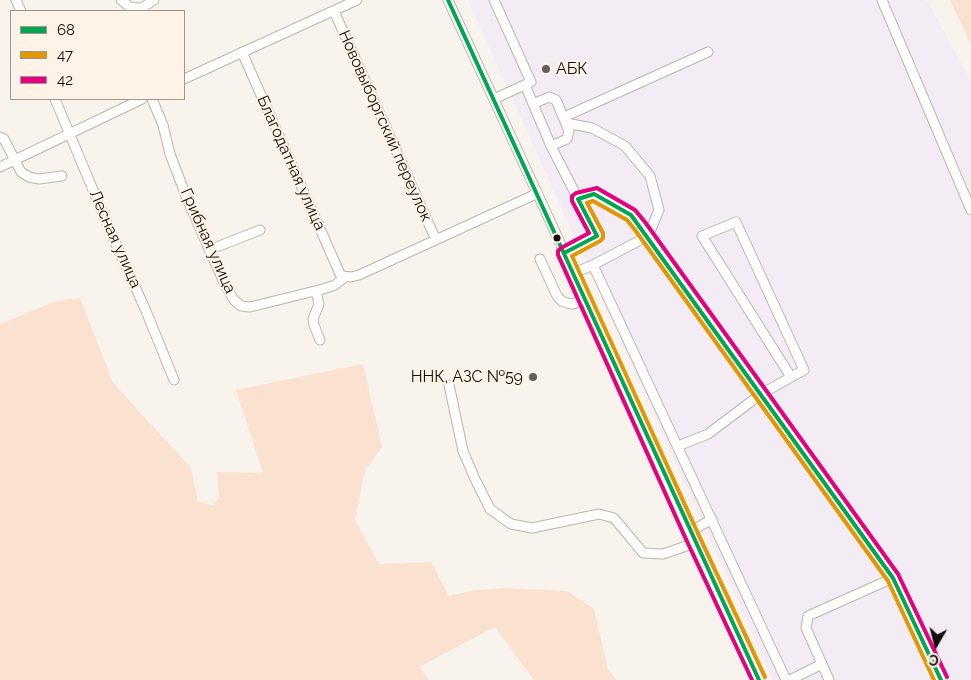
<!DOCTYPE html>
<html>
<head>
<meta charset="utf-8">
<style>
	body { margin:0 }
	#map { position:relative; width:971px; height:680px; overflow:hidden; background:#f9f3ed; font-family:Raleway,sans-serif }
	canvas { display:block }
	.legend { position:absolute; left:10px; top:10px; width:175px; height:90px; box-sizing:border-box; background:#fff2e7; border:1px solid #a0968e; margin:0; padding:6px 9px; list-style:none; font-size:15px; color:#120d09 }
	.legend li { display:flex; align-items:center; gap:10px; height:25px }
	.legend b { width:25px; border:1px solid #a0968e }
	.north { position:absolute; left:911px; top:620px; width:50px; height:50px; -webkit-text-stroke:4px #fff2e7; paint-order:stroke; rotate:188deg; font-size:14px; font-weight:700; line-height:20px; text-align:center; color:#120d09 }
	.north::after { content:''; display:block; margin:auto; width:18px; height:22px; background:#120d09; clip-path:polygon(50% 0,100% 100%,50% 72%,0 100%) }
</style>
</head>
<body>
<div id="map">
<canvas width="971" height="680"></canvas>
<ul class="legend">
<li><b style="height:6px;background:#00a651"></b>68</li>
<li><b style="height:6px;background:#e09701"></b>47</li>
<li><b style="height:6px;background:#e5007d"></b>42</li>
</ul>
<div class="north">С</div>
</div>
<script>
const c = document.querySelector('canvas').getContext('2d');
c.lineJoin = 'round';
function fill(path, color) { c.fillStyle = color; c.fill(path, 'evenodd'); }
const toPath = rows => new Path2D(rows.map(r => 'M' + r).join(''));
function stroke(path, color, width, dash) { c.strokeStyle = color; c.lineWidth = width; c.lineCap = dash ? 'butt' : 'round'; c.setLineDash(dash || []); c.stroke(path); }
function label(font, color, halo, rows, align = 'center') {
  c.font = font + ' Raleway,sans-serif'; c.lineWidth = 4; c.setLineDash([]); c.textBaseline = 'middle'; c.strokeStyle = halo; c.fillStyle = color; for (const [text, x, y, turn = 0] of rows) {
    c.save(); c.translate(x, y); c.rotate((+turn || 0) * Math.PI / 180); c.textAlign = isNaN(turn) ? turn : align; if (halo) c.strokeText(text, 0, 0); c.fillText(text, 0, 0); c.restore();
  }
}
fill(toPath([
	[468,0,926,0,928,2,971,81,971,680,773,680]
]), '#f4ecf5');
fill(toPath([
	[950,0,971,0,971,45],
	[80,298,113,383,191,468,198,502,213,505,219,497,217,472,263,473,236,390,363,364,382,447,365,470,355,520,379,564,431,562,449,596,476,590,503,588,567,591,594,609,608,669,617,680,534,680,495,627,419,667,429,680,0,680,0,324,56,301]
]), '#fbe2d0');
const minor = toPath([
	[16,0,21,11],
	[121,0,130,7,137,8,142,8,154,0],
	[448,0,574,273,690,532,759,680],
	[882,0,971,210],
	[334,11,436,240],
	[242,52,340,274,342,276,351,277,359,275,536,194],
	[184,79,357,0],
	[525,85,551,146,597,236,564,253],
	[55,99,111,233,146,311,174,380],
	[152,99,163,125,170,154,188,201,225,285,234,300,241,306,250,307,323,289,335,285,345,277],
	[494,99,531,82,494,0],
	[533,104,549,97,556,100,569,131,567,139,551,146],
	[564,117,708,52],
	[566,123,592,128,625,146,650,176,659,210,648,236,593,265],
	[0,137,4,139,21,172,29,177,39,179,62,176],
	[0,167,142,99],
	[578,199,594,194,631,215,640,226,893,578,941,680],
	[209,250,260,230],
	[540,259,557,296,562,301,567,303,573,304,585,298],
	[574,273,593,265,786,680],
	[316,291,319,304,313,319,314,325,320,340],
	[449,385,463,451,475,479,490,509,511,524,532,528,599,514,614,518,643,553,663,554,695,543],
	[678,446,708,434,761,394,804,370,736,222,702,236,791,377],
	[690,532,712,519],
	[822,664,829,680],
	[790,680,822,664,806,628,808,616,893,578]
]);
stroke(minor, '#bbb5b0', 11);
stroke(minor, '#fefdfc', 9);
stroke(toPath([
	[448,0,759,680],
	[564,253,597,236,578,199,594,194,631,215,893,578,941,680]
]), '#00a651', 4);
stroke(toPath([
	[765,677,696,529,572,256,600,241,603,238,603,233,587,203,593,201,627,220,635,230,888,581,934,680]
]), '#e09701', 4);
stroke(toPath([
	[752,680,684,535,558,255,558,251,561,248,589,233,572,201,572,196,576,193,597,188,635,210,645,222,898,574,947,677]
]), '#e5007d', 4);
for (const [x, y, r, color] of [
	[546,69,5,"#635e59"],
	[557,238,4.5,"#120d09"],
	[533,377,5,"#635e59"]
]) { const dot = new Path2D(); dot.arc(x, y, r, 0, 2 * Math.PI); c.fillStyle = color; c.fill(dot); stroke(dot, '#fff2e7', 2); }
label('16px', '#120d09', '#fff2e7', [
	["АБК",556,69],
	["ННК, АЗС №59",523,377,"right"]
], 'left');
label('16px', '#120d09', '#fff2e7', [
	["Нововыборгский переулок",385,126,66],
	["Благодатная улица",291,163,66],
	["Лесная улица",115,239,66],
	["Грибная улица",208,241,66]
]);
</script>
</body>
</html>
